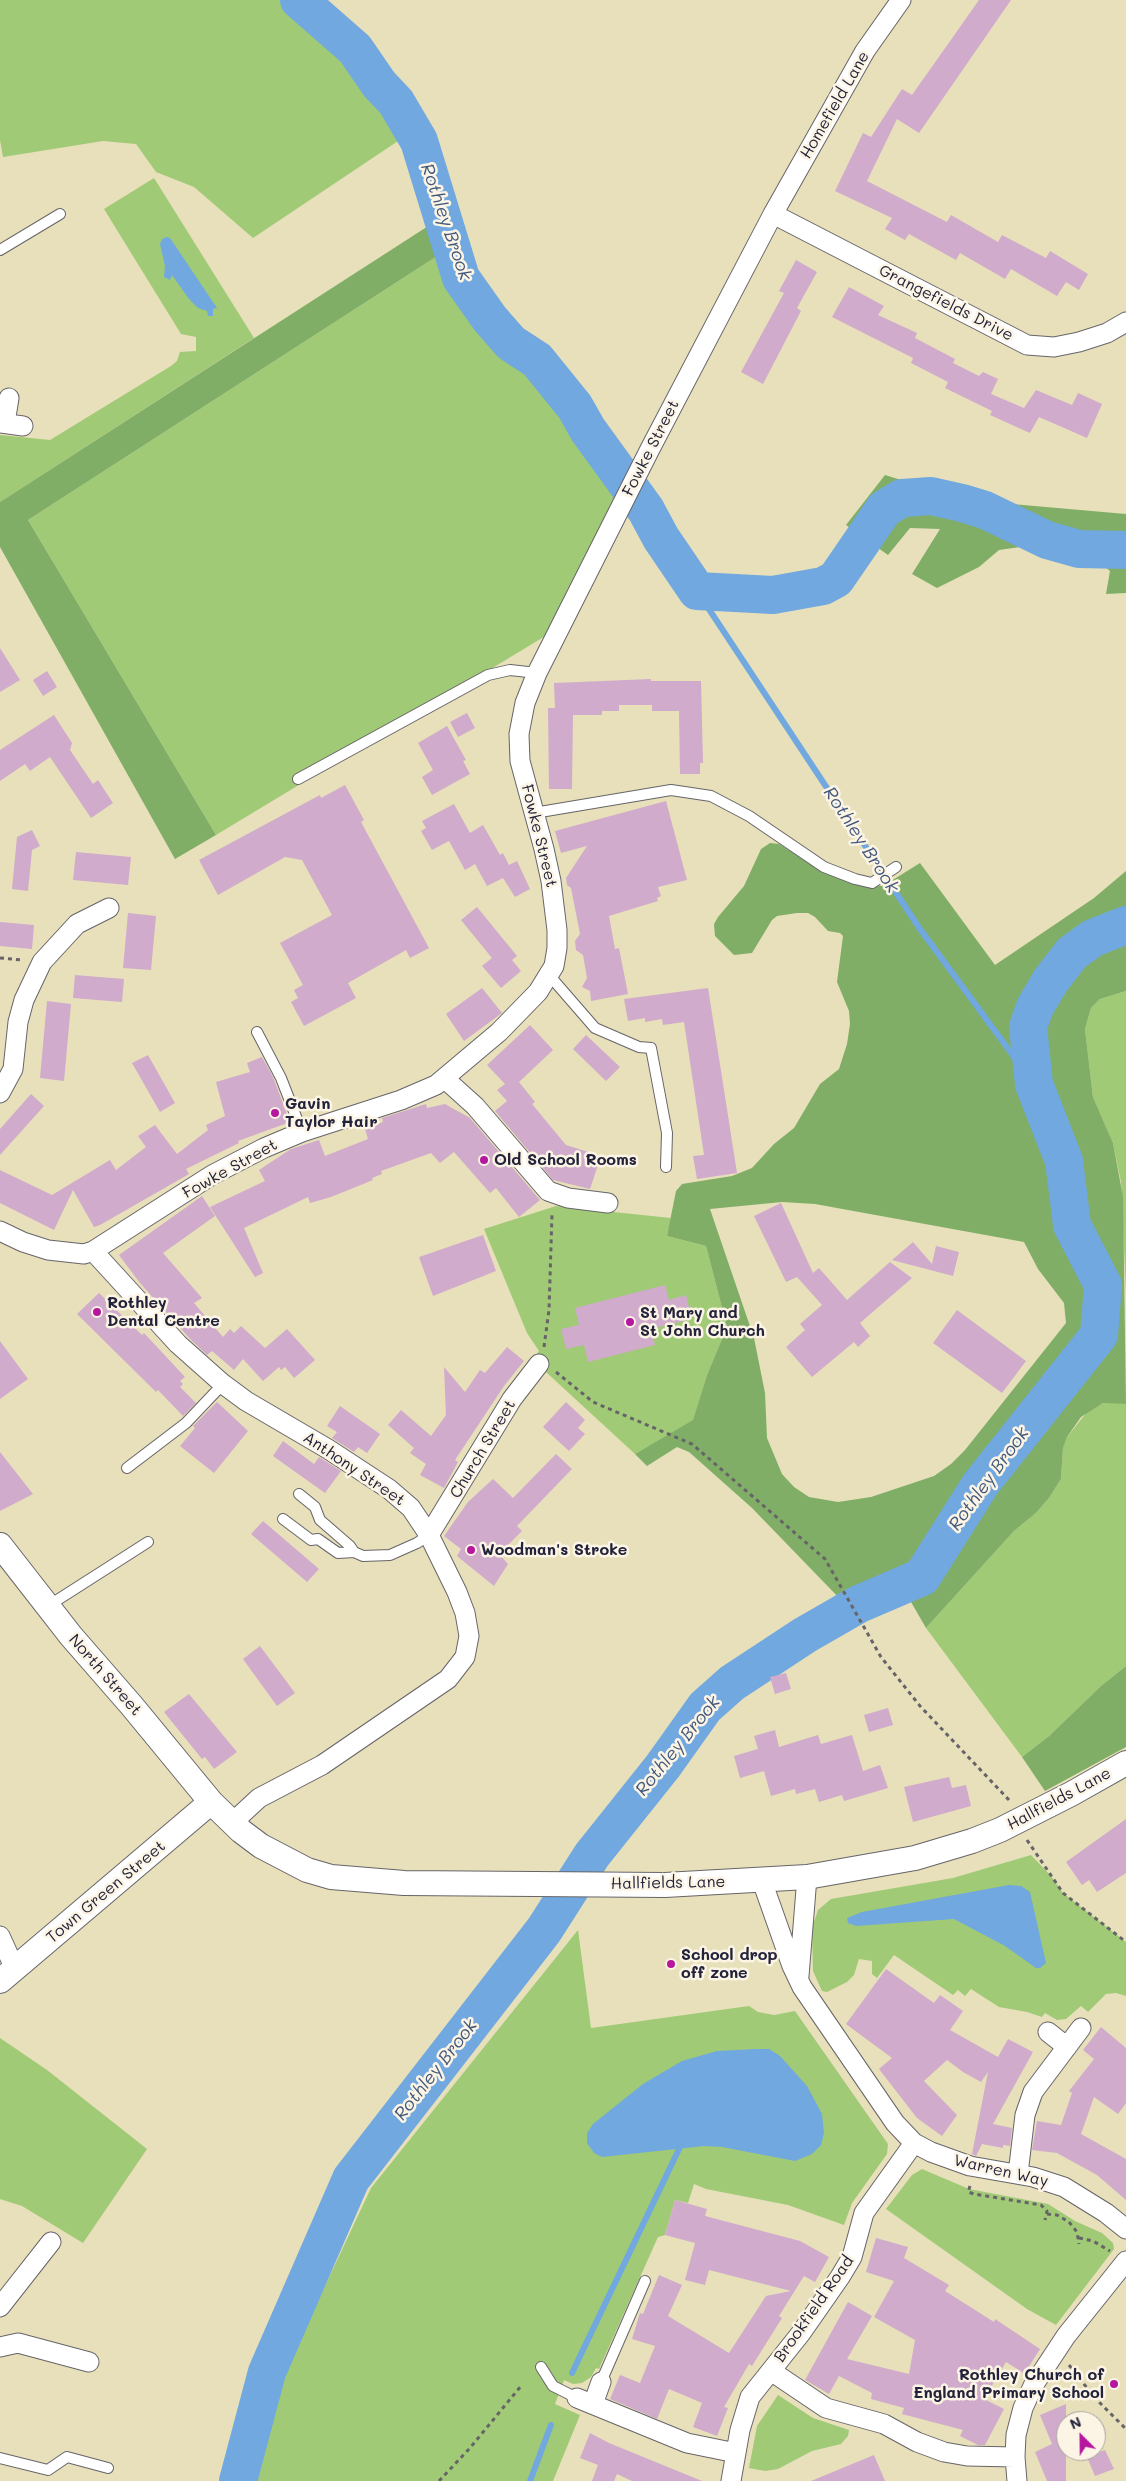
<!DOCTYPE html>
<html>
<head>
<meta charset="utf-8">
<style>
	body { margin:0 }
	#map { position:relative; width:1126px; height:2481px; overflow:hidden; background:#e7e0bb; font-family:Mali,sans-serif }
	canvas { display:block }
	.north { position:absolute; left:1056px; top:2411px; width:50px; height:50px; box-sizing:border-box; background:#fcf5e5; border:1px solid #a5a1a1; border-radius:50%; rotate:337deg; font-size:14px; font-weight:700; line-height:20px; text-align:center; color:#22223b }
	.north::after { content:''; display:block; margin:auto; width:18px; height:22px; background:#b5179e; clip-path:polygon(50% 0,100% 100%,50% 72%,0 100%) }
</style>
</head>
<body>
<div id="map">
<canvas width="1126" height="2481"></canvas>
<div class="north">N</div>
</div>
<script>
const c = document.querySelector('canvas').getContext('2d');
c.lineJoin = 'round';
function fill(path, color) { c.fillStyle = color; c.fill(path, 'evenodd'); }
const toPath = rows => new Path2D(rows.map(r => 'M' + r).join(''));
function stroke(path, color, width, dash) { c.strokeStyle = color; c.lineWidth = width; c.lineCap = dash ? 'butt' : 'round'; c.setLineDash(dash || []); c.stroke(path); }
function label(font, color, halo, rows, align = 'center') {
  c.font = font + ' Mali,sans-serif'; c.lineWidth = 5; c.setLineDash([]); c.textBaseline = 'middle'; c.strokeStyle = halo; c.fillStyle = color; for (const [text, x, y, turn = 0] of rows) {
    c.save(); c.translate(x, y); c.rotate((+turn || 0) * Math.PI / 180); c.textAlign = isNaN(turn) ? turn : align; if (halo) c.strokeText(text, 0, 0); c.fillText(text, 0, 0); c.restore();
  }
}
fill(toPath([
	[0,0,304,0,358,54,413,131,253,238,194,187,156,172,136,144,103,141,3,157,0,140],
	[154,178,254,338,0,502,0,435,50,440,171,366,177,361,180,352,196,351,196,337,181,334,104,209],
	[445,251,473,311,505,346,534,366,571,411,581,433,620,493,547,635,216,835,28,520],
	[1126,991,1126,1293,1121,1182,1113,1143,1093,1097,1085,1029,1091,1008,1100,999],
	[556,1206,671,1218,667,1236,706,1246,727,1327,707,1375,693,1421,635,1454,547,1373,534,1359,539,1351,527,1333,484,1229],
	[1111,1402,1126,1404,1126,1666,1101,1686,1049,1736,1022,1757,926,1628,1014,1531,1036,1513,1049,1498,1061,1479,1063,1447,1067,1437,1087,1412,1103,1403],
	[1031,1855,1051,1876,1063,1893,1126,1942,1126,1996,1116,1993,1106,1994,1088,2012,1081,2006,1066,2019,1057,2020,1045,2013,1042,2017,1027,2012,999,2007,971,1989,965,1996,958,1990,953,1995,894,1955,877,1978,872,1974,872,1961,859,1959,854,1975,847,1982,827,1992,822,1991,813,1971,812,1928,818,1910,831,1899,953,1878],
	[578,1930,591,2028,749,2006,758,2012,774,2015,795,2011,888,2144,887,2154,852,2203,844,2225,788,2205,706,2189,694,2184,688,2203,675,2200,665,2235,658,2237,599,2369,596,2368,591,2377,582,2383,573,2384,564,2380,555,2404,580,2415,553,2481,255,2481,284,2373,371,2188],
	[0,2038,47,2070,147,2149,83,2243,22,2206,0,2199],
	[922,2169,969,2189,1048,2204,1075,2221,1102,2233,1113,2243,1114,2249,1056,2325,1027,2309,886,2209,912,2175],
	[778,2395,813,2418,849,2430,848,2436,841,2444,812,2451,778,2469,765,2471,749,2468,757,2426]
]), '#a0ca76');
fill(toPath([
	[436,221,445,251,28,520,216,835,175,859,0,547,0,502],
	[885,475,966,500,1126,514,1126,593,1106,594,1110,571,1091,555,1048,543,999,550,979,567,937,588,912,574,940,529,910,528,888,555,846,525],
	[770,843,779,844,815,867,860,884,883,886,920,863,995,965,1094,898,1126,871,1126,991,1100,999,1091,1008,1085,1029,1093,1097,1113,1143,1123,1197,1126,1404,1103,1403,1081,1417,1067,1437,1063,1448,1061,1479,1049,1498,1036,1513,1014,1531,926,1628,896,1576,843,1602,752,1508,689,1452,677,1447,647,1466,635,1454,693,1420,707,1375,727,1327,706,1246,667,1236,676,1191,682,1184,732,1176,752,1168,774,1144,794,1128,820,1084,839,1069,847,1044,850,1024,849,1011,837,982,843,936,840,933,828,931,815,917,808,913,797,913,777,916,772,920,752,953,734,955,715,936,714,924,718,917,744,886,761,849],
	[782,1202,815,1204,1024,1242,1038,1269,1064,1303,1066,1323,965,1450,951,1464,934,1476,871,1497,838,1502,809,1497,794,1487,782,1474,767,1438,765,1393,754,1338,710,1209],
	[1126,1666,1126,1747,1045,1791,1022,1757,1049,1736,1101,1686]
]), '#80ae67');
fill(toPath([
	[167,237,170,238,217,308,213,309,213,316,208,316,207,311,198,308,189,299,172,275,170,280,164,277,165,266,160,244,162,239],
	[1009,1885,1021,1886,1030,1892,1046,1963,1040,1968,1036,1968,1005,1946,954,1919,856,1926,848,1923,847,1918,862,1912],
	[756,2049,769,2049,780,2056,807,2086,822,2114,824,2133,821,2145,812,2154,795,2161,722,2147,704,2146,602,2157,594,2153,587,2143,587,2133,593,2124,643,2084,682,2061,717,2051]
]), '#70a8df');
stroke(toPath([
	[697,591,920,929,1034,1084],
	[572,2373,680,2147],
	[530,2481,551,2425]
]), '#70a8df', 6);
stroke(toPath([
	[299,0,355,49,379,84,396,102,419,141,461,278,490,319,511,343,537,360,575,407,588,430,646,510,661,538,697,591,773,595,823,586,836,579,884,509,902,498,931,496,962,503,985,510,1047,540,1079,549,1126,550],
	[238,2481,267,2372,351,2179,544,1930,592,1855,663,1766,705,1707,732,1683,805,1635,859,1604,922,1577,980,1485,1099,1335,1103,1285,1072,1225,1064,1161,1034,1084,1028,1027,1035,1007,1051,980,1072,953,1093,938,1126,925]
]), '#70a8df', 38);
fill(toPath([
	[979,0,1011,0,919,133,897,119,867,181,947,222,951,215,998,242,1002,235,1046,258,1050,251,1088,274,1079,290,1066,282,1057,296,1011,269,1005,279,960,253,956,260,909,234,905,240,885,229,892,218,835,191,863,133,871,137,902,89,912,95],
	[796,260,817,272,797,308,801,311,763,384,741,372,784,293,779,291],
	[849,287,884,306,878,315,917,333,915,338,955,359,953,363,979,376,983,372,998,379,991,394,1024,408,1036,390,1072,405,1078,393,1102,404,1087,438,1039,417,1030,433,990,415,992,411,945,388,948,382,911,363,913,358,832,317],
	[0,648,20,680,0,692],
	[47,671,57,687,43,696,33,680],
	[651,679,651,681,701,681,703,763,700,763,700,774,680,774,679,711,652,711,652,705,619,705,619,711,602,711,602,715,573,715,572,789,549,789,548,708,555,708,554,683],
	[467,713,475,728,458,737,450,722],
	[54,715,72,743,70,750,93,784,98,780,113,803,91,818,50,757,30,771,25,764,0,781,0,750],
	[447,726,466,760,463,761,470,774,432,795,422,777,433,770,418,743],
	[345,785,364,820,361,822,429,948,410,958,406,950,348,983,356,998,304,1026,291,1002,298,998,294,990,303,985,280,943,332,915,302,860,285,857,218,895,199,860,320,795,321,798],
	[666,801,687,880,658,887,661,896,657,898,658,901,609,916,615,949,619,948,628,994,591,1001,590,991,582,987,587,978,583,955,576,950,575,941,580,934,571,888,567,885,566,878,587,846,561,853,555,831],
	[454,804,470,833,483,825,500,855,503,853,509,865,517,861,530,889,515,897,503,878,487,886,475,864,465,870,449,841,432,850,421,831,426,828,422,821],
	[32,830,40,846,32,850,28,891,12,889,17,837],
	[76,852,131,857,128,885,73,880],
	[477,907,517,956,512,960,521,971,501,988,482,966,492,958,461,920],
	[128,913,156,916,151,970,123,968],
	[0,922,34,925,32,949,0,946],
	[75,975,124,979,122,1002,73,998],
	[482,988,502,1013,464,1041,446,1014],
	[708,988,737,1173,697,1179,693,1156,704,1155,684,1022,663,1025,662,1019,645,1022,645,1018,628,1021,624,999],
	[47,1001,71,1004,64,1081,40,1078],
	[530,1025,553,1050,519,1082,535,1102,532,1104,566,1145,601,1156,590,1189,553,1180,495,1111,507,1101,497,1090,505,1084,487,1065],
	[586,1035,620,1067,606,1081,573,1049],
	[148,1055,175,1103,160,1112,132,1063],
	[262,1057,273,1077,290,1122,238,1141,239,1143,186,1169,189,1174,100,1225,94,1227,73,1190,54,1230,0,1203,0,1170,52,1195,110,1160,116,1170,146,1147,138,1136,155,1125,177,1154,208,1130,206,1125,225,1116,216,1082,250,1072,247,1063],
	[31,1094,44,1106,0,1155,0,1129],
	[426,1104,427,1108,445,1104,470,1118,540,1200,519,1217,496,1188,490,1193,454,1152,440,1163,431,1153,381,1171,382,1174,372,1178,373,1180,331,1197,310,1203,308,1197,244,1228,263,1273,255,1277,210,1207,265,1181,259,1170,291,1149,319,1140,325,1156,368,1139,365,1129,383,1122,382,1118],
	[202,1196,215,1216,163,1253,202,1298,194,1303,223,1337,230,1329,234,1333,241,1326,265,1348,287,1329,315,1360,294,1378,285,1367,281,1370,279,1367,263,1381,243,1359,234,1370,212,1351,207,1355,191,1340,140,1283,119,1255],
	[781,1203,813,1273,819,1268,847,1300,890,1262,912,1278,860,1323,870,1336,858,1347,854,1342,812,1377,786,1347,805,1330,800,1324,822,1305,797,1277,786,1282,754,1216],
	[483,1235,496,1271,433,1296,419,1257],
	[913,1242,932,1264,936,1246,959,1252,953,1276,892,1260],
	[665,1285,669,1300,686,1295,692,1319,651,1329,655,1345,588,1362,584,1345,566,1349,561,1329,579,1325,575,1308],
	[99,1293,142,1335,144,1333,185,1377,180,1381,183,1384,180,1387,196,1403,183,1416,158,1390,156,1392,77,1314],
	[957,1310,1026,1361,1002,1393,933,1343],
	[0,1341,28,1379,0,1399],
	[507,1347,524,1361,504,1386,455,1460,458,1462,444,1488,420,1475,426,1464,410,1453,414,1448,388,1425,401,1410,431,1436,446,1415,444,1367,465,1392,480,1370,485,1373],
	[217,1402,248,1431,214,1473,180,1446,195,1428,193,1426],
	[566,1402,585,1420,578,1428,585,1434,569,1451,543,1427],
	[340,1406,380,1434,367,1453,358,1447,354,1452,332,1438,337,1432,327,1426],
	[283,1441,314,1464,319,1457,341,1471,325,1493,273,1456],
	[0,1452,33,1494,0,1511],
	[556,1454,572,1469,517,1526,522,1531,499,1554,508,1564,494,1586,457,1556,461,1549,444,1536,468,1502,493,1479,513,1498],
	[263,1521,319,1569,307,1582,251,1534],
	[260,1646,295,1693,277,1706,243,1659],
	[786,1673,791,1689,775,1694,770,1677],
	[189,1694,237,1752,214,1769,205,1757,202,1759,164,1712],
	[888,1708,893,1725,869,1732,864,1715],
	[775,1730,779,1747,818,1735,821,1744,852,1735,863,1771,880,1765,888,1788,844,1801,842,1795,819,1802,815,1789,796,1794,795,1789,771,1796,764,1771,740,1778,734,1756,758,1749,754,1736],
	[949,1777,952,1788,966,1785,971,1806,913,1822,904,1787],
	[1126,1819,1126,1873,1097,1892,1089,1880,1082,1885,1066,1862],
	[886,1969,934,2003,940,1995,963,2011,950,2030,998,2057,1008,2039,1033,2052,993,2124,1012,2128,1010,2146,1003,2145,1003,2148,982,2144,976,2156,972,2154,988,2072,981,2082,963,2072,947,2060,924,2081,957,2115,942,2136,917,2118,879,2069,892,2058,846,2024],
	[1101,2027,1126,2048,1126,2103,1118,2114,1094,2097,1081,2134,1126,2159,1126,2200,1097,2175,1057,2153,1032,2150,1037,2121,1061,2125,1072,2093,1069,2091,1094,2059,1083,2050],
	[675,2200,707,2209,705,2216,800,2241,829,2257,815,2282,804,2276,779,2316,782,2318,752,2366,749,2364,724,2407,728,2408,717,2436,693,2427,702,2403,669,2389,657,2419,610,2399,620,2375,640,2383,655,2346,632,2339,640,2313,643,2314,659,2275,682,2285,668,2316,729,2353,766,2296,791,2291,709,2270,705,2285,685,2280,695,2243,665,2235],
	[876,2238,908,2247,904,2258,949,2285,945,2291,994,2322,995,2319,1040,2349,1023,2376,1022,2372,1006,2362,984,2399,1004,2409,985,2445,978,2445,960,2436,963,2430,902,2414,904,2408,871,2399,872,2393,839,2376,829,2394,805,2380,848,2302,872,2316,847,2359,909,2374,915,2340,874,2317,894,2281,866,2272],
	[1066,2404,1066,2481,1047,2481,1035,2452,1052,2444,1040,2415],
	[590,2433,609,2443,702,2481,632,2481,617,2474,614,2481,592,2481,598,2465,580,2458],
	[1105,2450,1114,2469,1095,2476,1087,2457],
	[874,2455,885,2481,811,2481]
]), '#d0abcb');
const service = toPath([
	[0,250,60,214],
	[298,779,488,675,510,670,537,673],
	[534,813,671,790,711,796,749,816,824,867,855,879,872,883,896,867],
	[549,975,595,1028,639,1047,651,1048,667,1133,666,1167],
	[257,1032,281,1078,302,1132],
	[127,1468,186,1423,223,1384],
	[299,1494,315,1507,320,1520,350,1546,354,1552,363,1556,390,1555,417,1543,429,1535],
	[283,1519,311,1540,318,1539,338,1553,354,1552],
	[48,1606,148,1542],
	[541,2367,553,2386,577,2398],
	[601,2382,645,2281],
	[0,2458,48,2470,67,2457,108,2468]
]);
const minor = toPath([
	[773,214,1027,345,1054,347,1079,342,1107,333,1126,322],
	[0,423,23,426],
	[5,423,9,398],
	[445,1079,475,1106,548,1191,568,1198,608,1203],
	[0,1093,13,1069,18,1022,24,1000,42,962,77,924,109,908],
	[0,1231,23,1242,48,1250,84,1254,93,1251,212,1175,264,1148,302,1132,401,1100,436,1085,499,1032,538,992,554,966,557,948,557,930,551,881,544,849,520,761,519,734,525,703,537,673,650,449,773,214,865,51,901,0],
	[93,1251,178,1344,223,1384,246,1401,328,1449,389,1489,411,1508,429,1535,457,1592,465,1613,469,1636,465,1657,448,1679,322,1765,259,1798,232,1823],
	[429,1535,512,1399,539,1364],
	[762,1881,792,1966,802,1987,895,2123,914,2143,931,2152,970,2166,1033,2177,1064,2187,1106,2213,1126,2229],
	[0,1936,15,1969],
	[799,1976,807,1877],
	[1048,2032,1067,2047],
	[1018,2174,1025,2115,1033,2092,1081,2028],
	[0,2307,51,2242],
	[0,2347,18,2343,89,2362],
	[771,2371,826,2408,884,2424,917,2442,944,2452,967,2456,1015,2457],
	[577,2398,687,2443,736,2453],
	[593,2404,601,2382],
	[731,2481,740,2430,750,2397,801,2333,840,2277,852,2257,864,2213,914,2143],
	[1017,2481,1015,2457,1016,2435,1023,2408,1033,2386,1066,2336,1126,2261]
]);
const tertiary = toPath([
	[0,1545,71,1636,132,1706,211,1802,241,1831,261,1846,307,1870,331,1877,404,1883,665,1885,807,1877,915,1858,972,1841,1000,1830,1071,1794,1126,1763],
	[0,1981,211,1802]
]);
stroke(service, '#676468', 12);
stroke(minor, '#676468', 21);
stroke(tertiary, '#676468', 26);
stroke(toPath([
	[0,958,22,960],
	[544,1347,549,1310,552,1214],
	[556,1372,593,1402,692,1444,825,1559,881,1657,920,1706,1009,1800],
	[1027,1840,1063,1893,1126,1942],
	[970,2186,968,2192,974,2194,1041,2205,1047,2211,1045,2220],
	[1047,2214,1057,2215,1069,2222,1077,2232,1079,2244],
	[1079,2238,1093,2241,1110,2251],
	[1069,2365,1095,2398,1126,2429],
	[439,2481,470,2448,521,2386]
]), '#676468', 3, [4, 4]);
stroke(service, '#fff', 10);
stroke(minor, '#fff', 19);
stroke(tertiary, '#fff', 24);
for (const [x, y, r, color] of [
	[275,1113,5,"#b5179e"],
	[484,1160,5,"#b5179e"],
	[97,1312,5,"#b5179e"],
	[630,1322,5,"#b5179e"],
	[471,1550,5,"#b5179e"],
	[671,1964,5,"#b5179e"],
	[1114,2384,5,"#b5179e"]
]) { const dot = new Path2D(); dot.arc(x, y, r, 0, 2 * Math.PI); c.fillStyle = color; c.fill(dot); stroke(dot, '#fcf5e5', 2); }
label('16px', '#22223b', '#fcf5e5', [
	["Homefield Lane",835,105,-60],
	["Grangefields Drive",946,303,27],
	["Fowke Street",651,448,-63],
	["Fowke Street",539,836,76],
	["Fowke Street",230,1169,-29],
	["Church Street",483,1449,-59],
	["Anthony Street",354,1469,34],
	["North Street",105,1675,49],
	["Hallfields Lane",1059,1799,-28],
	["Hallfields Lane",668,1883,-1],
	["Town Green Street",106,1892,-40],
	["Warren Way",1001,2171,13],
	["Brookfield Road",814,2309,-55]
]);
label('bold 16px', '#22223b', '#fcf5e5', [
	["Gavin",285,1104],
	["Taylor Hair",285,1122],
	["Old School Rooms",494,1160],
	["Rothley",107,1303],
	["Dental Centre",107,1321],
	["St Mary and",640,1313],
	["St John Church",640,1331],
	["Woodman's Stroke",481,1550],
	["School drop",681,1955],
	["off zone",681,1973],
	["Rothley Church of",1104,2375,"right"],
	["England Primary School",1104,2393,"right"]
], 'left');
label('italic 18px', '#41587d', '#fcf5e5', [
	["Rothley Brook",446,222,71],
	["Rothley Brook",861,840,57],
	["Rothley Brook",989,1479,-54],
	["Rothley Brook",678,1746,-51],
	["Rothley Brook",436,2070,-52]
]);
</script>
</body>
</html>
